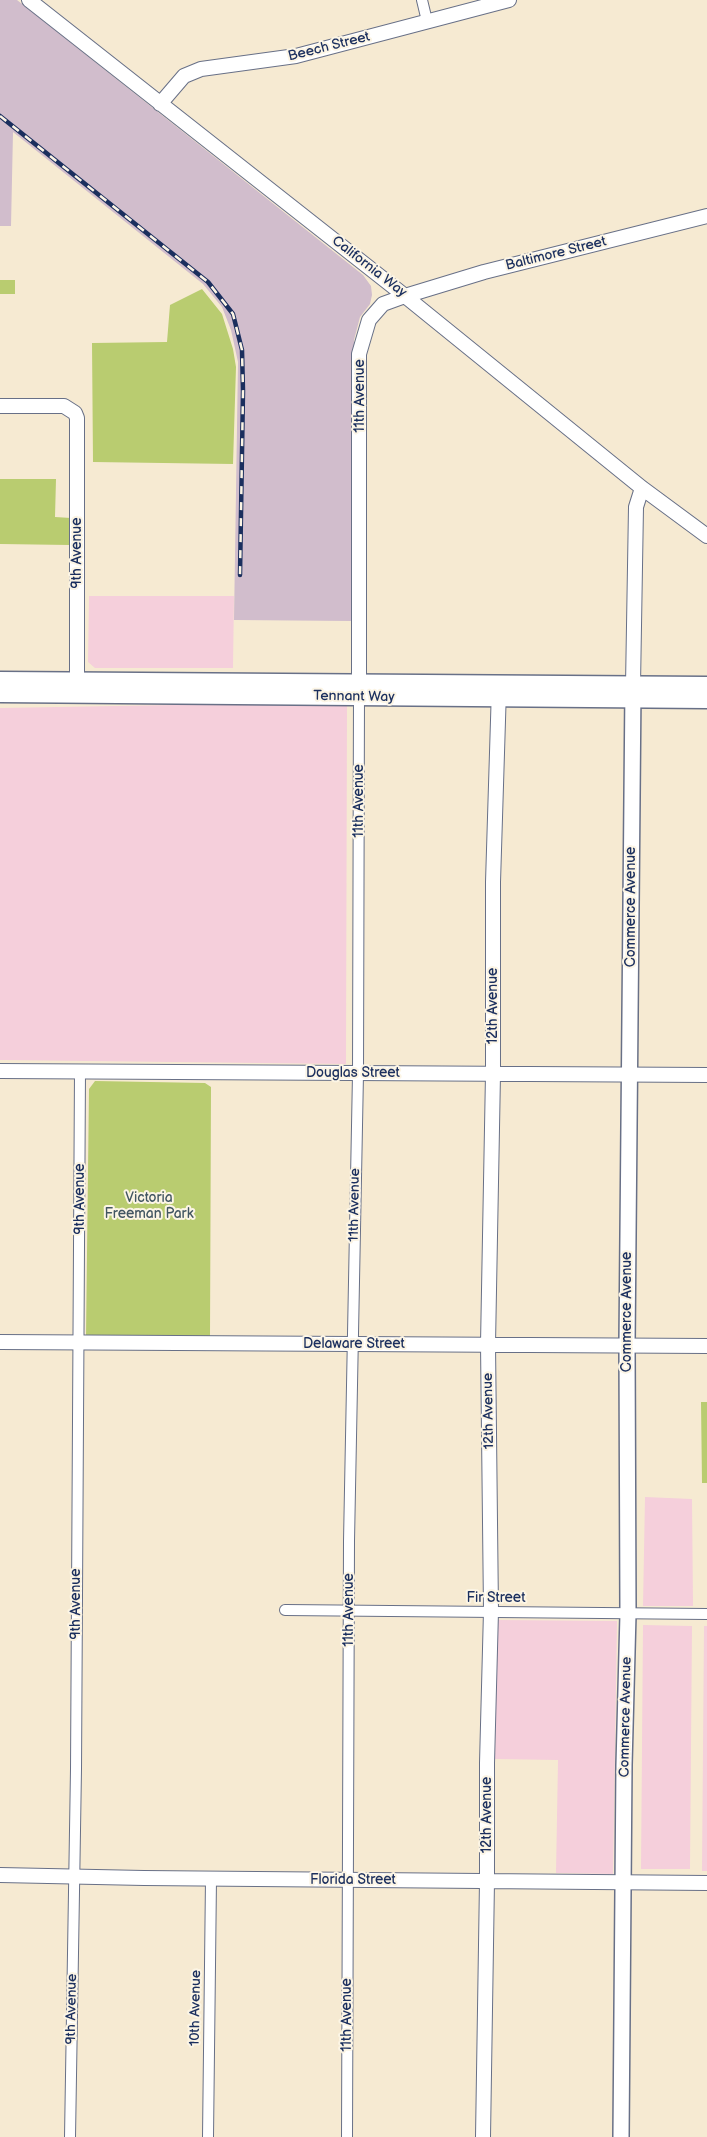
<!DOCTYPE html>
<html>
<head>
<meta charset="utf-8">
<style>
	body { margin:0 }
	canvas { display:block; background:#f6ead2 }
</style>
</head>
<body>
<canvas width="707" height="2137"></canvas>
<script>
const c = document.querySelector('canvas').getContext('2d');
c.lineJoin = 'round';
function fill(path, color) { c.fillStyle = color; c.fill(path, 'evenodd'); }
const toPath = rows => new Path2D(rows.map(r => 'M' + r).join(''));
function stroke(path, color, width, dash) { c.strokeStyle = color; c.lineWidth = width; c.lineCap = dash ? 'butt' : 'round'; c.setLineDash(dash || []); c.stroke(path); }
function label(font, color, halo, rows, align = 'center') {
  c.font = font + ' "Balsamiq Sans",sans-serif'; c.lineWidth = 4; c.setLineDash([]); c.textBaseline = 'middle'; c.strokeStyle = halo; c.fillStyle = color; for (const [text, x, y, turn = 0] of rows) {
    c.save(); c.translate(x, y); c.rotate((+turn || 0) * Math.PI / 180); c.textAlign = isNaN(turn) ? turn : align; if (halo) c.strokeText(text, 0, 0); c.fillText(text, 0, 0); c.restore();
  }
}
fill(toPath([
	[89,596,234,596,233,668,95,668,88,662],
	[347,702,346,1064,0,1060,0,708],
	[645,1497,692,1499,693,1606,643,1606],
	[497,1620,617,1621,613,1874,556,1873,558,1760,495,1759],
	[643,1625,692,1626,690,1869,641,1869],
	[704,1626,707,1626,707,1871,702,1871]
]), '#f5cfdb');
fill(toPath([
	[0,0,17,0,363,275,371,286,372,295,370,304,360,317,354,340,351,621,234,620,238,362,231,330,222,307,203,284,13,132,11,226,0,226]
]), '#d1bdcc');
fill(toPath([
	[0,280,15,280,15,294,0,294],
	[202,289,222,314,233,349,236,367,233,464,93,462,92,343,167,342,170,305],
	[0,479,56,479,55,517,71,518,70,545,0,544],
	[95,1081,205,1083,211,1087,210,1337,86,1336,89,1089],
	[701,1402,707,1402,707,1483,702,1483]
]), '#b9cc70');
const minor = toPath([
	[422,0,427,21],
	[285,1610,707,1614],
	[70,2137,76,1769,80,1071],
	[208,2137,211,1879],
	[347,2137,349,1541,358,1074,359,693]
]);
const tertiary = toPath([
	[29,0,405,296,642,488,707,536],
	[160,104,184,76,201,69,296,56,509,0],
	[0,406,64,406,75,413,77,418,77,691],
	[359,683,359,354,369,320,383,304,405,296,484,272,707,216],
	[633,685,636,507,642,488],
	[0,1071,707,1075],
	[0,1342,707,1346],
	[0,1875,144,1878,707,1883],
	[483,2137,487,1881,487,1763,491,1611,488,1344,493,1074,493,882,499,688]
]);
const secondary = toPath([
	[621,2137,624,1765,628,1614,627,1344,633,687]
]);
const primary = toPath([
	[0,680,707,685],
	[0,694,707,700]
]);
stroke(minor, '#687087', 12);
stroke(tertiary, '#687087', 16);
stroke(secondary, '#687087', 18);
stroke(primary, '#687087', 19);
stroke(minor, '#fff', 10);
stroke(tertiary, '#fff', 14);
stroke(secondary, '#fff', 15);
stroke(primary, '#fff', 16);
const rail = toPath([
	[0,116,208,282,233,314,242,350,243,391,240,575]
]);
stroke(rail, '#1b2f5e', 4.5);
stroke(rail, '#fcf5e5', 2.5, [8]);
label('14px', '#1b2f5e', '#fcf5e5', [
	["Beech Street",329,47,-14],
	["Baltimore Street",556,254,-14],
	["California Way",369,267,38],
	["11th Avenue",360,396,-90],
	["9th Avenue",77,553,-90],
	["Tennant Way",354,697,1],
	["11th Avenue",359,801,-90],
	["Commerce Avenue",631,907,-90],
	["12th Avenue",493,1006,-90],
	["Douglas Street",353,1073],
	["9th Avenue",80,1199,-90],
	["11th Avenue",355,1205,-89],
	["Commerce Avenue",627,1312,-90],
	["Delaware Street",354,1344],
	["12th Avenue",489,1411,-91],
	["Fir Street",496,1598],
	["9th Avenue",76,1604,-90],
	["11th Avenue",349,1610,-90],
	["Commerce Avenue",626,1717,-89],
	["12th Avenue",487,1815,-90],
	["Florida Street",353,1880],
	["10th Avenue",196,2008,-89],
	["9th Avenue",72,2009,-89],
	["11th Avenue",347,2015,-90]
]);
label('14px', '#425662', '#fcf5e5', [
	["Victoria",149,1198],
	["Freeman Park",149,1214]
]);
</script>
</body>
</html>
